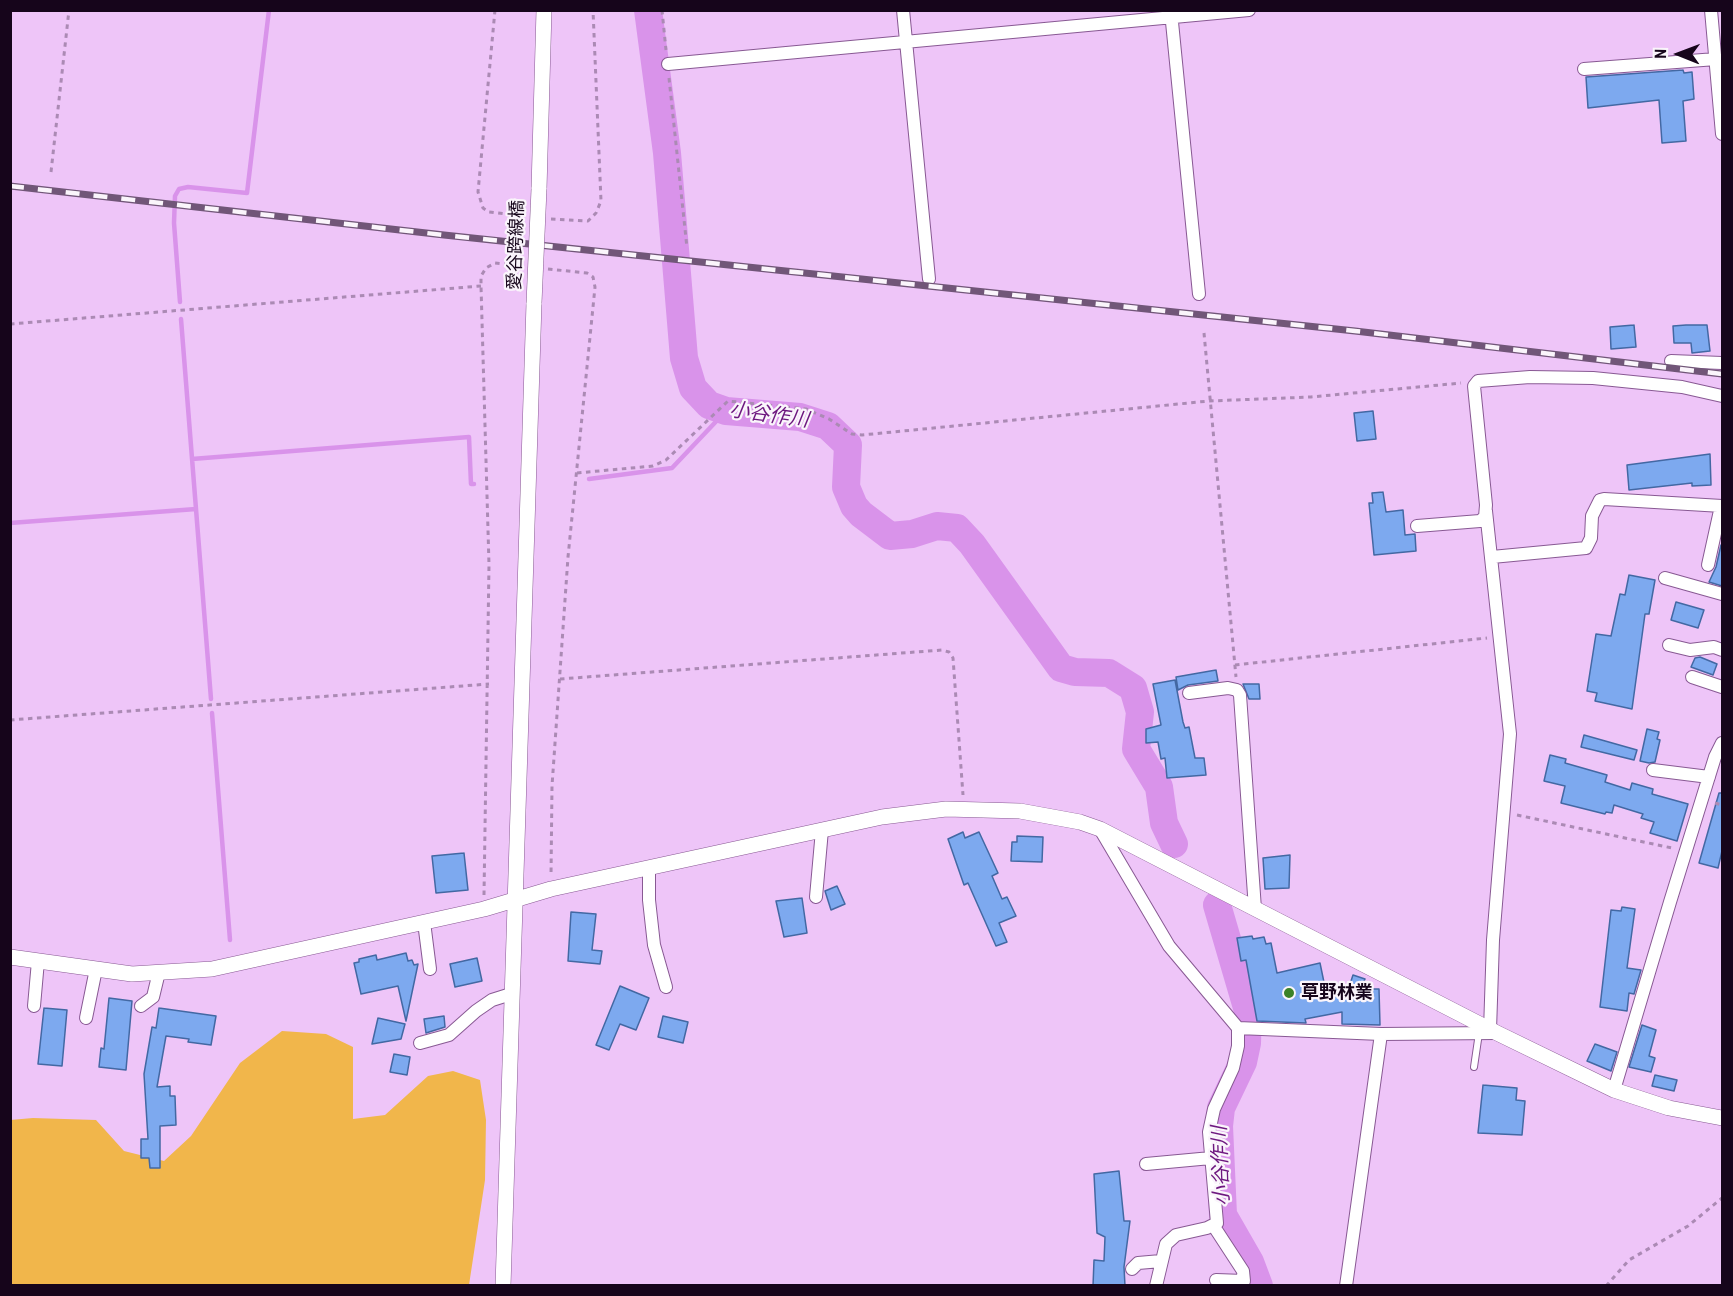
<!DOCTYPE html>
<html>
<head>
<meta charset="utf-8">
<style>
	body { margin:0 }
	#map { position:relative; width:1733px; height:1296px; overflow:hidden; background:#eec5f8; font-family:"Roboto Condensed",sans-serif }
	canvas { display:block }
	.frame { position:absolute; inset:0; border:12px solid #16051b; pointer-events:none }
	.north { position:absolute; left:1649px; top:24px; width:60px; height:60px; -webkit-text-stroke:4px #faf5fb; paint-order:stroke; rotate:271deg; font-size:16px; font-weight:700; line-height:24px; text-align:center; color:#16051b }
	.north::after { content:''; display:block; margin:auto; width:21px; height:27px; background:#16051b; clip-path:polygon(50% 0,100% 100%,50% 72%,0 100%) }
</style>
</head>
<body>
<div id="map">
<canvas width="1733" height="1296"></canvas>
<div class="frame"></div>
<div class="north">N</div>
</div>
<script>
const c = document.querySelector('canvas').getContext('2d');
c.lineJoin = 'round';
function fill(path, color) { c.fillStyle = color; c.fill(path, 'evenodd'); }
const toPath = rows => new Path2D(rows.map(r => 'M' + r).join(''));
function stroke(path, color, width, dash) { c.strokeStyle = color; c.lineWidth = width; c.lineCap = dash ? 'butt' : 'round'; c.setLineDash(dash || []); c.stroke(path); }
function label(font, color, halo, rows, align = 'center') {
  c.font = font + ' "Roboto Condensed","Noto Sans JP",sans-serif'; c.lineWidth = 4.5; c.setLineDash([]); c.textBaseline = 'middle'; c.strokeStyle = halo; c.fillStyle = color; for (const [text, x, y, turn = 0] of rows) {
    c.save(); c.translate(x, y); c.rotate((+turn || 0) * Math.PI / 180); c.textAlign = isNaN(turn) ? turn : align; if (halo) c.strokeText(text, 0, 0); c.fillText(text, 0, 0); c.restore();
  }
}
fill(toPath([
	[282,1031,326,1034,353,1047,353,1119,385,1115,428,1076,453,1071,480,1080,486,1120,485,1180,469,1285,11,1285,10,1120,33,1118,96,1120,124,1151,164,1161,191,1136,240,1063]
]), '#f1b64b');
stroke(toPath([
	[180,302,174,223,175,196,179,189,188,187,247,193,269,10],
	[181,319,211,699],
	[192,459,469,437,471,484,474,484],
	[589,479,672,468,726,411],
	[10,523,196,509],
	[212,713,230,940]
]), '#d993ea', 4.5);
stroke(toPath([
	[648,10,667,153,684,358,693,388,709,405,726,411,800,417,828,426,848,445,846,487,854,506,861,514,890,536,912,534,937,526,957,528,972,544,1061,668,1075,672,1109,673,1133,688,1140,712,1136,749,1159,787,1164,823,1174,844],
	[1217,905,1248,1011,1247,1043,1243,1062,1221,1108,1219,1126,1223,1215,1250,1262,1259,1286]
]), '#d993ea', 28);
const building = toPath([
	[1683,70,1684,73,1692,72,1694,99,1683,101,1686,141,1662,143,1659,100,1588,108,1586,77,1683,70],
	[1634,325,1636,347,1611,349,1610,327,1634,325],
	[1686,325,1707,325,1710,351,1692,353,1691,343,1674,343,1673,326,1686,325],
	[1373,411,1376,439,1357,441,1354,413,1373,411],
	[1710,454,1711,485,1692,486,1692,483,1629,490,1627,465,1710,454],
	[1383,492,1386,512,1403,510,1405,535,1415,534,1416,551,1374,555,1369,503,1373,503,1372,493,1383,492],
	[1721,545,1722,545,1722,586,1709,582,1716,567,1721,545],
	[1629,575,1655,580,1649,614,1645,614,1632,709,1595,701,1597,693,1587,691,1596,634,1611,636,1620,594,1625,595,1629,575],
	[1676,602,1704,610,1698,628,1671,620,1676,602],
	[1700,657,1717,664,1713,675,1691,667,1695,658,1700,657],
	[1216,670,1218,681,1188,685,1178,690,1176,677,1216,670],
	[1175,680,1183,722,1185,728,1189,727,1195,758,1204,758,1206,775,1167,778,1165,758,1161,759,1158,742,1146,743,1146,729,1161,725,1153,684,1175,680],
	[1243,684,1259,684,1260,699,1249,699,1243,684],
	[1647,729,1659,732,1657,739,1660,740,1655,762,1649,763,1640,761,1647,729],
	[1584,735,1637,750,1634,760,1581,747,1584,735],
	[1550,755,1566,759,1565,763,1607,775,1605,782,1630,790,1632,783,1653,789,1652,794,1688,804,1677,841,1650,833,1654,822,1641,818,1643,814,1614,805,1612,813,1606,812,1605,814,1561,803,1565,786,1544,781,1550,755],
	[1719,793,1722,793,1722,851,1718,868,1699,863,1719,793],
	[963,832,965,838,979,832,998,873,992,876,1002,899,1007,897,1016,916,999,923,1007,942,996,946,968,883,964,885,948,839,963,832],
	[1017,836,1043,837,1042,862,1011,861,1012,842,1017,842,1017,836],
	[464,853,468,890,436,893,432,856,464,853],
	[1290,855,1289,888,1265,889,1263,858,1290,855],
	[837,886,845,904,831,910,825,891,837,886],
	[802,898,807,933,784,937,776,901,802,898],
	[1622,907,1635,909,1627,968,1641,970,1634,994,1629,993,1627,1011,1600,1007,1611,910,1621,911,1622,907],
	[571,912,596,914,592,950,602,951,600,964,568,961,571,912],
	[1252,936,1253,939,1264,937,1266,944,1271,943,1277,973,1320,963,1326,992,1347,993,1353,975,1365,979,1361,989,1379,989,1380,1025,1342,1024,1342,1012,1305,1019,1306,1023,1257,1021,1246,960,1241,961,1237,938,1252,936],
	[406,953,408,961,412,960,414,965,418,964,406,1021,398,986,361,994,354,963,359,962,359,959,376,955,377,960,406,953],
	[477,958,482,981,455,987,450,964,477,958],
	[620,986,649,998,636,1030,620,1024,609,1050,596,1045,620,986],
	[109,998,132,1001,126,1070,99,1067,101,1048,104,1049,109,998],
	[44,1008,67,1010,62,1066,38,1064,44,1008],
	[159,1008,216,1016,211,1045,188,1042,189,1039,166,1036,157,1087,170,1086,170,1096,175,1096,176,1125,160,1126,160,1168,150,1168,149,1158,141,1158,141,1139,148,1139,144,1074,152,1027,156,1028,159,1008],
	[444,1016,445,1027,426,1033,424,1019,444,1016],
	[663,1016,688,1022,683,1043,658,1037,663,1016],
	[378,1018,405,1024,401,1039,372,1044,378,1018],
	[1642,1025,1656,1030,1649,1056,1655,1058,1651,1072,1629,1067,1642,1025],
	[1595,1044,1617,1052,1611,1071,1587,1061,1595,1044],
	[394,1054,410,1057,407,1075,390,1072,394,1054],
	[1655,1075,1677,1080,1674,1091,1652,1086,1655,1075],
	[1483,1085,1517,1088,1516,1100,1525,1101,1522,1135,1478,1133,1483,1085],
	[1119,1171,1124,1221,1130,1221,1124,1267,1125,1286,1093,1286,1094,1260,1104,1261,1105,1237,1097,1233,1094,1174,1119,1171]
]);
fill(building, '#7da9ef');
stroke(building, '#4368a3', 1.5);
const service = toPath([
	[1474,1067,1479,1033]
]);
const minor = toPath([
	[903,10,929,279],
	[1711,10,1722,134],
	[1171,12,1199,294],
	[668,64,1249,10],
	[1584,69,1716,59],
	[1671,361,1722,363],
	[1486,511,1510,734,1493,940,1490,1030],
	[1417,526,1480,521,1485,517,1486,505,1474,386,1478,381,1530,377,1593,378,1682,387,1722,396],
	[1492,557,1586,548,1591,538,1592,516,1600,500,1604,499,1722,506],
	[1708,565,1721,506],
	[1665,578,1722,594],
	[1669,645,1690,650,1714,647,1722,650],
	[1692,677,1722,687],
	[1189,693,1228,688,1237,690,1240,695,1255,909],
	[1653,770,1709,777],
	[1100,829,1169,946,1238,1028,1381,1034,1496,1033],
	[649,868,649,900,654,945,666,987],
	[816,897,822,830],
	[424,922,430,969],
	[34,1006,38,961],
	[141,1006,153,997,159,972],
	[86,1018,96,969],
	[420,1043,449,1035,476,1011,492,1000,511,994],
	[1614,1090,1670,902,1715,757,1722,743],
	[1146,1164,1211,1158],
	[1213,1225,1243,1271,1244,1281,1216,1280],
	[1132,1269,1138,1263,1161,1261],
	[1156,1286,1166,1244,1176,1235,1207,1228,1217,1223,1209,1132,1214,1109,1233,1068,1238,1046,1238,1028],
	[1346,1286,1381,1034]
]);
const tertiary = toPath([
	[539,189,544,10],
	[10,957,132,974,212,969,484,909,551,889,882,817,946,809,1020,811,1080,822,1100,829,1497,1033,1614,1090,1669,1108,1722,1118],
	[503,1286,534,303]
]);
stroke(service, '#885993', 8);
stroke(minor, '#885993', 14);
stroke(tertiary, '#885993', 16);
stroke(toPath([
	[495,10,478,192,483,208,489,212,523,216],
	[662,10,666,50],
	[669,78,687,248],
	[51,172,69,10],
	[551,219,588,221,596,213,601,201,593,10],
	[548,269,587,273,593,277,595,287,568,557,552,786,551,876],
	[10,324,481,286],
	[1204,333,1236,677],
	[577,473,653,466,666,460,728,401,806,409,829,419,852,434,862,435,1209,401,1311,397,1461,383],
	[1235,665,1487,638],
	[560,679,942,650,949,652,953,658,963,795],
	[10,720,489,684],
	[1715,803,1722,805],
	[1517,815,1672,848],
	[484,895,489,565,481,286,481,276,486,268,495,263,521,266],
	[1606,1286,1629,1260,1688,1226,1722,1198]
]), '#ab8ab4', 3, [4.5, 4.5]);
stroke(service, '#fff', 6);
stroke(minor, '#fff', 12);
stroke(tertiary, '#fff', 15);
const rail = toPath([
	[10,186,444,235,1355,331,1722,374]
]);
stroke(rail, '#715678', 7);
stroke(rail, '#faf5fb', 4.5, [14]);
const tertiaryBridge = toPath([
	[534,303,539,189]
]);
stroke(tertiaryBridge, '#885993', 16, []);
stroke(tertiaryBridge, '#fff', 15);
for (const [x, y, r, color] of [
	[1289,993,6,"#3c8228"]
]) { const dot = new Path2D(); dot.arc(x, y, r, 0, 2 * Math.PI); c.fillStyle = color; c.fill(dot); stroke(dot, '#faf5fb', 2); }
label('18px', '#16051b', '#faf5fb', [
	["愛谷跨線橋",517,245,-88]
]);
label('bold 18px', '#16051b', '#faf5fb', [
	["草野林業",1301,993]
], 'left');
label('italic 20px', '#6d177f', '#faf5fb', [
	["小谷作川",769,416,8],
	["小谷作川",1222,1166,-92]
]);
</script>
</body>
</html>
